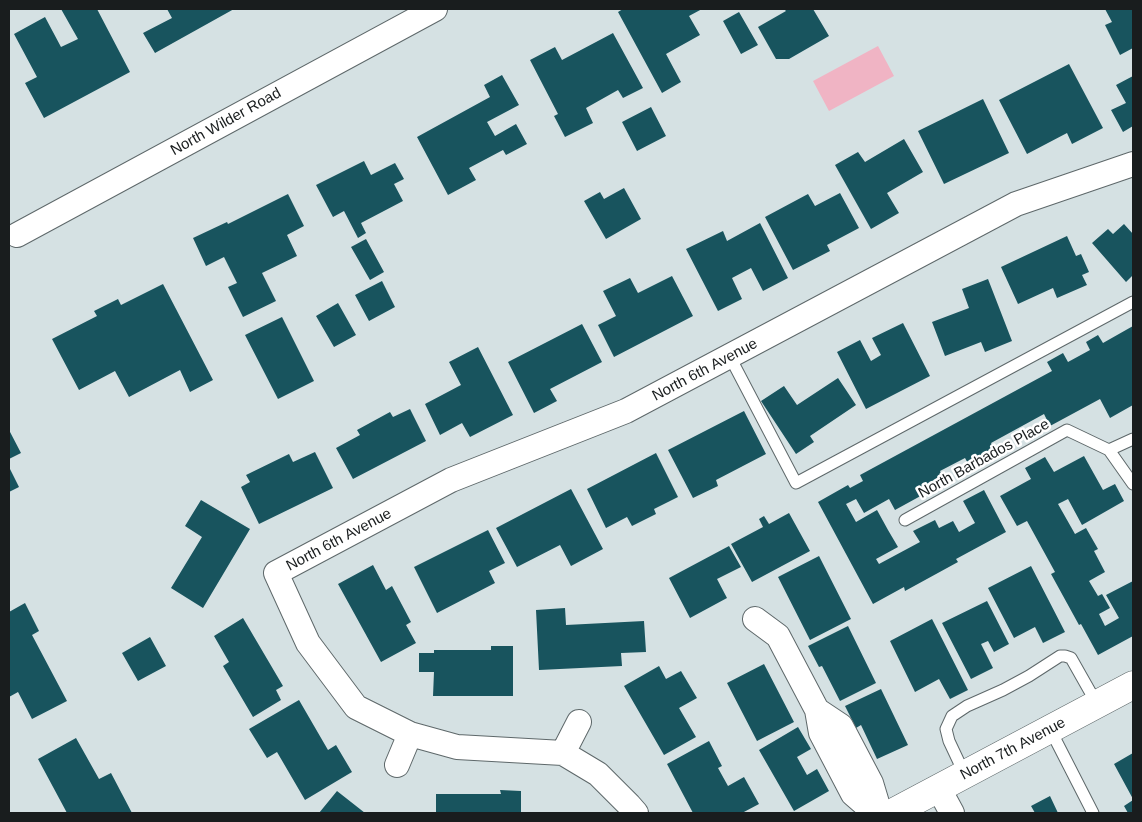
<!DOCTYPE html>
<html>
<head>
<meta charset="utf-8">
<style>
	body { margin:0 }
	#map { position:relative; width:1142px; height:822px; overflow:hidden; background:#d5e1e3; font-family:Helvetica,sans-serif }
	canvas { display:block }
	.frame { position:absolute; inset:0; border:10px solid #191d1e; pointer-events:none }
</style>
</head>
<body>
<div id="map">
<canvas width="1142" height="822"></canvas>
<div class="frame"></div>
</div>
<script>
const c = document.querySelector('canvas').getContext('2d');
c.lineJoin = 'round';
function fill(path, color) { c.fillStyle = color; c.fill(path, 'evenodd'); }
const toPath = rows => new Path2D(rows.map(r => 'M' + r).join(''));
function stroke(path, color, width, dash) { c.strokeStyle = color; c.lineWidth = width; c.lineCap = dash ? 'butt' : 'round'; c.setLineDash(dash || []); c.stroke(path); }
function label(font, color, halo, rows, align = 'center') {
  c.font = font + ' Helvetica,sans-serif'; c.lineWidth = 5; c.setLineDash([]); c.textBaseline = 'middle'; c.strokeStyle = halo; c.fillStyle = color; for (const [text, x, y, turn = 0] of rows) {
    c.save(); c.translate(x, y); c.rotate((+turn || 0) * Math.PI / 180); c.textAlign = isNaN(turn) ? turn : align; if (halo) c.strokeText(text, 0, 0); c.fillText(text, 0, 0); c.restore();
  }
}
fill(toPath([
	[878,46,894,76,829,111,813,81]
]), '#f0b4c4');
fill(toPath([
	[61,9,97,9,130,72,44,118,25,83,37,77,14,34,45,17,61,47,78,39],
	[167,9,234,9,155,53,143,33,172,18],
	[623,9,702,9,689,16,700,35,666,54,681,82,662,93,618,12],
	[784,9,813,9,829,36,789,59,776,59,758,27,786,11],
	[1105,9,1133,9,1133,48,1120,55,1105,25,1112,22],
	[739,12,758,45,741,54,723,21],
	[613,33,643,88,623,98,618,90,586,108,593,123,565,137,554,116,558,114,530,60,555,47,562,60],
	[1069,64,1103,128,1072,144,1067,133,1027,154,999,100],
	[502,75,519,105,487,122,495,136,516,124,527,144,506,155,503,150,469,168,476,180,448,195,417,137,490,97,484,85],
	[1133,76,1133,126,1123,132,1111,110,1126,103,1116,85],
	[983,99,1009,153,944,184,918,131],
	[651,107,666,136,637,151,622,122],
	[904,139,923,172,887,193,899,213,871,229,835,165,858,152,865,162],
	[364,161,371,175,395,163,404,179,394,184,403,201,361,223,366,233,358,238,344,211,333,217,316,185],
	[624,188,641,219,606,239,584,201,600,192,604,199],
	[840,193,859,228,827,245,830,251,793,270,765,217,808,194,815,206],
	[288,194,304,226,287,235,297,256,262,273,276,301,243,317,228,287,237,283,224,257,206,266,193,238,227,222,228,224],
	[760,223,788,278,763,291,751,268,732,278,742,299,718,311,686,249,723,231,727,241],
	[1124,224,1133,234,1133,275,1126,282,1092,243,1108,229,1113,234],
	[1067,236,1076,256,1081,254,1089,272,1082,275,1087,285,1057,298,1053,288,1018,304,1001,267],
	[366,239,384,272,370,280,351,247],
	[672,276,693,316,614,357,598,325,616,316,603,291,630,278,638,293],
	[988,279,1012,341,985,352,981,342,945,356,932,322,969,308,962,289],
	[382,281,395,307,369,321,355,295],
	[163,284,213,380,190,392,180,370,129,397,115,371,79,390,52,339,97,316,94,311,118,299,121,305],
	[338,303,356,335,334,347,316,316],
	[282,317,314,381,278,399,245,335],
	[903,323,930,376,866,409,837,352,860,340,871,361,881,355,872,338],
	[582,324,602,362,550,389,557,401,534,413,508,362],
	[1133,326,1133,405,1110,418,1100,399,1050,426,1044,414,991,443,997,455,971,469,965,458,940,471,946,482,895,510,889,499,864,513,856,499,846,504,856,522,877,510,888,530,898,547,876,559,879,564,920,542,913,531,935,520,939,528,953,521,959,532,975,523,963,501,984,490,1006,532,956,559,958,562,905,591,904,587,873,604,818,502,848,485,850,488,863,481,860,475,1052,371,1047,362,1063,353,1068,362,1090,350,1086,342,1098,335,1103,343],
	[478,347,513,415,470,437,462,423,440,435,425,404,461,385,449,362],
	[838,378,856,405,810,436,814,442,796,454,761,401,784,386,797,405],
	[410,409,426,441,353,479,336,448,360,435,357,430,390,412,393,417],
	[744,411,766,454,716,480,718,486,693,498,668,450],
	[9,430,21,453,9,459],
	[315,452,333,488,259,524,241,487,250,482,246,475,289,454,293,462],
	[656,453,678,497,654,509,656,514,632,526,627,517,606,528,587,489],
	[1084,456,1103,490,1115,484,1124,501,1082,525,1068,499,1058,504,1075,534,1086,528,1098,549,1094,551,1105,572,1089,581,1098,596,1102,594,1110,608,1099,614,1105,626,1119,618,1106,595,1133,581,1133,636,1098,655,1081,624,1079,625,1051,574,1055,572,1027,521,1017,526,1000,496,1031,479,1025,468,1045,457,1054,472],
	[9,467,19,487,9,492],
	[571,489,603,549,571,566,560,545,517,567,496,528],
	[201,500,250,529,203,608,171,588,202,537,185,526],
	[789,513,810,551,752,582,731,544,763,527,759,519,764,516,769,524],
	[488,530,505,563,489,571,495,583,437,613,414,567],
	[729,546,741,567,717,579,727,598,690,618,669,578],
	[819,556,851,619,810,640,778,577],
	[373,565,386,590,392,586,411,622,406,625,416,643,381,662,338,584],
	[1031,566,1065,632,1043,643,1035,627,1014,638,988,588],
	[987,601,1009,644,994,652,988,641,981,644,993,668,971,679,942,623],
	[25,603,39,631,32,635,67,701,32,719,18,692,9,697,9,612],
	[565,608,566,625,644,621,646,652,621,653,622,666,539,670,536,610],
	[243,618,283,686,276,690,281,700,253,717,223,666,229,662,214,636],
	[932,619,968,690,950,699,939,679,915,692,890,641],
	[848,626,876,683,840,701,822,666,819,667,808,646],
	[150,637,166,666,138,681,122,653],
	[491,646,513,646,513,696,433,696,434,672,419,672,419,653,434,653,434,650,491,650],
	[764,664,794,722,757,741,727,683],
	[659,666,666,679,681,671,697,698,679,708,696,737,664,755,624,686],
	[881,689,908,745,877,759,861,725,856,728,845,706],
	[299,700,328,750,336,745,352,772,305,800,277,752,267,758,249,729],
	[798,727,811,749,797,757,807,775,817,769,829,791,794,811,759,750],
	[76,738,99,779,111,773,132,813,67,813,38,759],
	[709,741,722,766,718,768,728,786,744,777,759,804,742,813,693,813,667,764],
	[1133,753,1133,799,1114,764],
	[500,790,521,791,521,813,436,813,436,794,501,794],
	[337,791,365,813,319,813],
	[1050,796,1058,813,1035,813,1031,806],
	[1133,800,1133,813,1128,813,1124,806]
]), '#18545e');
const lane = toPath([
	[730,357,796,483,1133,302],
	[1109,450,1133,484],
	[905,520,1067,430,1109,450,1133,439],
	[1050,729,1093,813],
	[965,775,949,741,946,729,952,716,967,706,1003,690,1029,676,1060,656,1065,656,1071,658,1097,704]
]);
const street = toPath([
	[17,235,435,9],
	[755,619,778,636,817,710,821,733,853,794,875,813],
	[817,710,841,726,871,783,880,813],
	[563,753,579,722],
	[397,765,410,734],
	[939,789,952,813],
	[636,813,629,805,598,774,563,753,457,747,410,734,356,707,308,643,276,573,451,480,626,411,1016,204,1133,164]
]);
const secondary = toPath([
	[892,813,1133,685]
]);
stroke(lane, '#5e686a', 13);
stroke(street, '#5e686a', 26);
stroke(secondary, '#5e686a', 29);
stroke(lane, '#fff', 11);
stroke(street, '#fff', 24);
stroke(secondary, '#fff', 28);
label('15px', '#191d1e', '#fff', [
	["North Wilder Road",226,122,-29],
	["North 6th Avenue",705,370,-28],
	["North Barbados Place",984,459,-29],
	["North 6th Avenue",339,540,-28],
	["North 7th Avenue",1013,749,-28]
]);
</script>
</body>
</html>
